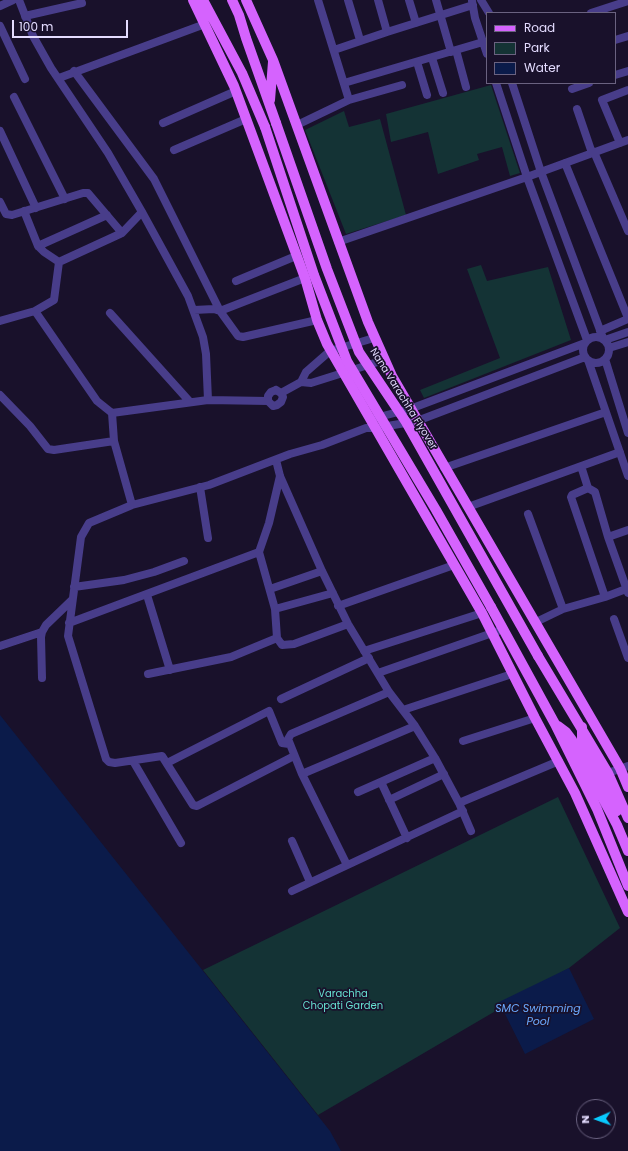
<!DOCTYPE html>
<html>
<head>
<meta charset="utf-8">
<style>
	body { margin:0 }
	#map { position:relative; width:628px; height:1151px; overflow:hidden; background:#19112b; font-family:Poppins,sans-serif }
	canvas { display:block }
	.legend { position:absolute; left:486px; top:12px; width:130px; height:72px; box-sizing:border-box; background:#19112b; border:1px solid #6a6280; margin:0; padding:5px 7px; list-style:none; font-size:12px; color:#e4dcff }
	.legend li { display:flex; align-items:center; gap:8px; height:20px }
	.legend b { width:20px; border:1px solid #6a6280 }
	.north { position:absolute; left:576px; top:1099px; width:40px; height:40px; box-sizing:border-box; background:#19112b; border:1px solid #6a6280; border-radius:50%; rotate:268deg; font-size:11px; font-weight:700; line-height:16px; text-align:center; color:#e4dcff }
	.north::after { content:''; display:block; margin:auto; width:14px; height:18px; background:#09cafe; clip-path:polygon(50% 0,100% 100%,50% 72%,0 100%) }
	.scale { position:absolute; left:12px; top:20px; width:116px; height:18px; box-sizing:border-box; border:2px solid #e4dcff; border-top:0; padding-left:5px; font-size:12px; line-height:14px; white-space:nowrap; color:#e4dcff; -webkit-text-stroke:3px #19112b; paint-order:stroke }
</style>
</head>
<body>
<div id="map">
<canvas width="628" height="1151"></canvas>
<ul class="legend">
<li><b style="height:5px;background:#d563fe"></b>Road</li>
<li><b style="height:11px;background:#143335"></b>Park</li>
<li><b style="height:11px;background:#0b1b4a"></b>Water</li>
</ul>
<div class="north">N</div>
<div class="scale">100 m</div>
</div>
<script>
const c = document.querySelector('canvas').getContext('2d');
c.lineJoin = 'round';
function fill(path, color) { c.fillStyle = color; c.fill(path, 'evenodd'); }
const toPath = rows => new Path2D(rows.map(r => 'M' + r).join(''));
function stroke(path, color, width, dash) { c.strokeStyle = color; c.lineWidth = width; c.lineCap = dash ? 'butt' : 'round'; c.setLineDash(dash || []); c.stroke(path); }
function label(font, color, halo, rows, align = 'center') {
  c.font = font + ' Poppins,sans-serif'; c.lineWidth = 3.5; c.setLineDash([]); c.textBaseline = 'middle'; c.strokeStyle = halo; c.fillStyle = color; for (const [text, x, y, turn = 0] of rows) {
    c.save(); c.translate(x, y); c.rotate((+turn || 0) * Math.PI / 180); c.textAlign = isNaN(turn) ? turn : align; if (halo) c.strokeText(text, 0, 0); c.fillText(text, 0, 0); c.restore();
  }
}
fill(toPath([
	[491,85,520,173,510,176,502,147,477,154,479,160,438,174,428,132,391,142,386,114],
	[344,111,349,127,380,119,406,215,346,234,305,130],
	[481,265,487,281,548,267,571,340,424,398,420,390,500,358,467,269],
	[558,797,620,928,569,968,318,1115,203,970]
]), '#143335');
fill(toPath([
	[0,715,330,1131,341,1151,0,1151],
	[569,968,594,1019,525,1054,499,1002]
]), '#0b1b4a');
stroke(toPath([
	[19,0,33,36,51,68,108,153,142,212,188,296,203,337,206,354,208,400],
	[318,0,349,100],
	[348,0,360,40],
	[378,0,387,32],
	[409,0,416,23],
	[436,0,451,52],
	[481,0,489,13],
	[472,1,475,18,487,54],
	[0,6,13,0],
	[591,13,628,1],
	[25,16,82,3],
	[0,26,25,79],
	[615,40,628,36],
	[334,50,387,32,473,5],
	[456,50,466,87],
	[432,58,443,93],
	[417,62,427,95],
	[74,71,154,179,220,311,238,336,243,337,317,320],
	[615,75,628,71],
	[59,78,205,24],
	[344,83,483,42],
	[496,83,527,177,587,340],
	[512,83,541,172,603,338],
	[572,89,589,83],
	[14,97,65,199],
	[577,109,592,153],
	[163,123,236,91],
	[297,125,349,100,402,85],
	[0,131,36,208],
	[620,143,602,100,628,90],
	[174,150,246,119],
	[594,152,628,231],
	[565,163,628,318],
	[0,202,6,214,12,215,83,193,88,193,122,233],
	[24,211,38,246,44,252,59,262],
	[338,242,527,177,628,140],
	[38,246,107,215],
	[236,281,296,256],
	[194,310,214,309,220,311,305,278],
	[35,311,97,401,112,413,208,400,268,401],
	[110,313,190,402],
	[0,321,35,311,54,300,59,262,122,233,142,212],
	[600,331,628,319],
	'583 350a13 13 0 1 1 26 0a13 13 0 1 1-26 0Z',
	[605,340,628,332],
	[609,348,628,342],
	[605,359,628,433],
	[588,360,628,476],
	[301,382,311,383,384,360],
	[276,390,281,393,283,397,281,402,277,405,273,406,268,401,268,396,271,392,276,390],
	[281,393,301,382,306,372,330,351,374,338],
	[0,395,30,426,48,449,54,450,114,441],
	[112,413,114,441,132,505],
	[375,418,410,409,585,343],
	[276,460,280,476,322,571,348,624,389,692,415,726,435,758,459,803,471,831],
	[581,466,588,488,572,495,571,497,605,597],
	[444,468,606,412],
	[200,487,208,538],
	[588,488,595,492,608,537,628,593],
	[468,507,620,452],
	[528,514,563,609],
	[608,537,628,530],
	[74,587,124,580,154,572,184,561],
	[270,589,322,571],
	[147,595,170,670],
	[338,606,454,565],
	[275,609,333,593],
	[614,619,628,658],
	[536,622,563,609,605,597,626,589],
	[69,623,259,552],
	[277,638,282,645,294,644,348,624],
	[0,646,42,632],
	[364,651,482,613],
	[378,673,498,631],
	[148,674,231,657,277,638,275,609,259,552,269,523,280,476],
	[42,678,41,637,42,632,46,625,72,600],
	[281,699,369,658],
	[403,710,512,674],
	[463,741,535,718],
	[294,756,197,806,193,805,162,756,115,763,109,762,106,759,68,636,81,537,89,523,132,505,209,485,290,454,322,445,366,428,376,428,417,421,585,357],
	[133,761,181,843],
	[167,763,269,711,282,743,289,744],
	[608,773,628,766],
	[302,774,415,726],
	[381,782,407,838],
	[358,792,435,758],
	[389,800,444,774],
	[459,803,559,761],
	[292,841,310,882],
	[347,865,302,774,288,739,291,734,389,692],
	[292,891,463,811]
]), '#483d8a', 8);
stroke(toPath([
	[193,0,234,86,305,278,317,320,327,344,482,613,535,718,575,793,628,912],
	[203,0,242,73,265,127],
	[232,0,239,15,246,38,276,123],
	[246,0,273,60,368,322,392,376,620,768,628,787],
	[270,100,273,62],
	[491,607,555,724,597,809,628,886],
	[538,656,608,773,628,818],
	[558,726,566,732,572,740,617,825,628,851],
	[582,727,582,744,617,811]
]), '#d563fe', 10);
stroke(toPath([
	[276,123,327,269,359,352,406,422,538,656],
	[265,127,314,275,347,361,436,510,491,607]
]), '#d563fe', 10);
label('10px', '#e4dcff', '#19112b', [
	["Nana Varachha Flyover",403,399,58]
]);
label('10px', '#66e0d0', '#19112b', [
	["Varachha",343,994],
	["Chopati Garden",343,1006]
]);
label('italic 11px', '#6aa9fe', '#19112b', [
	["SMC Swimming",538,1009],
	["Pool",538,1022]
]);
</script>
</body>
</html>
